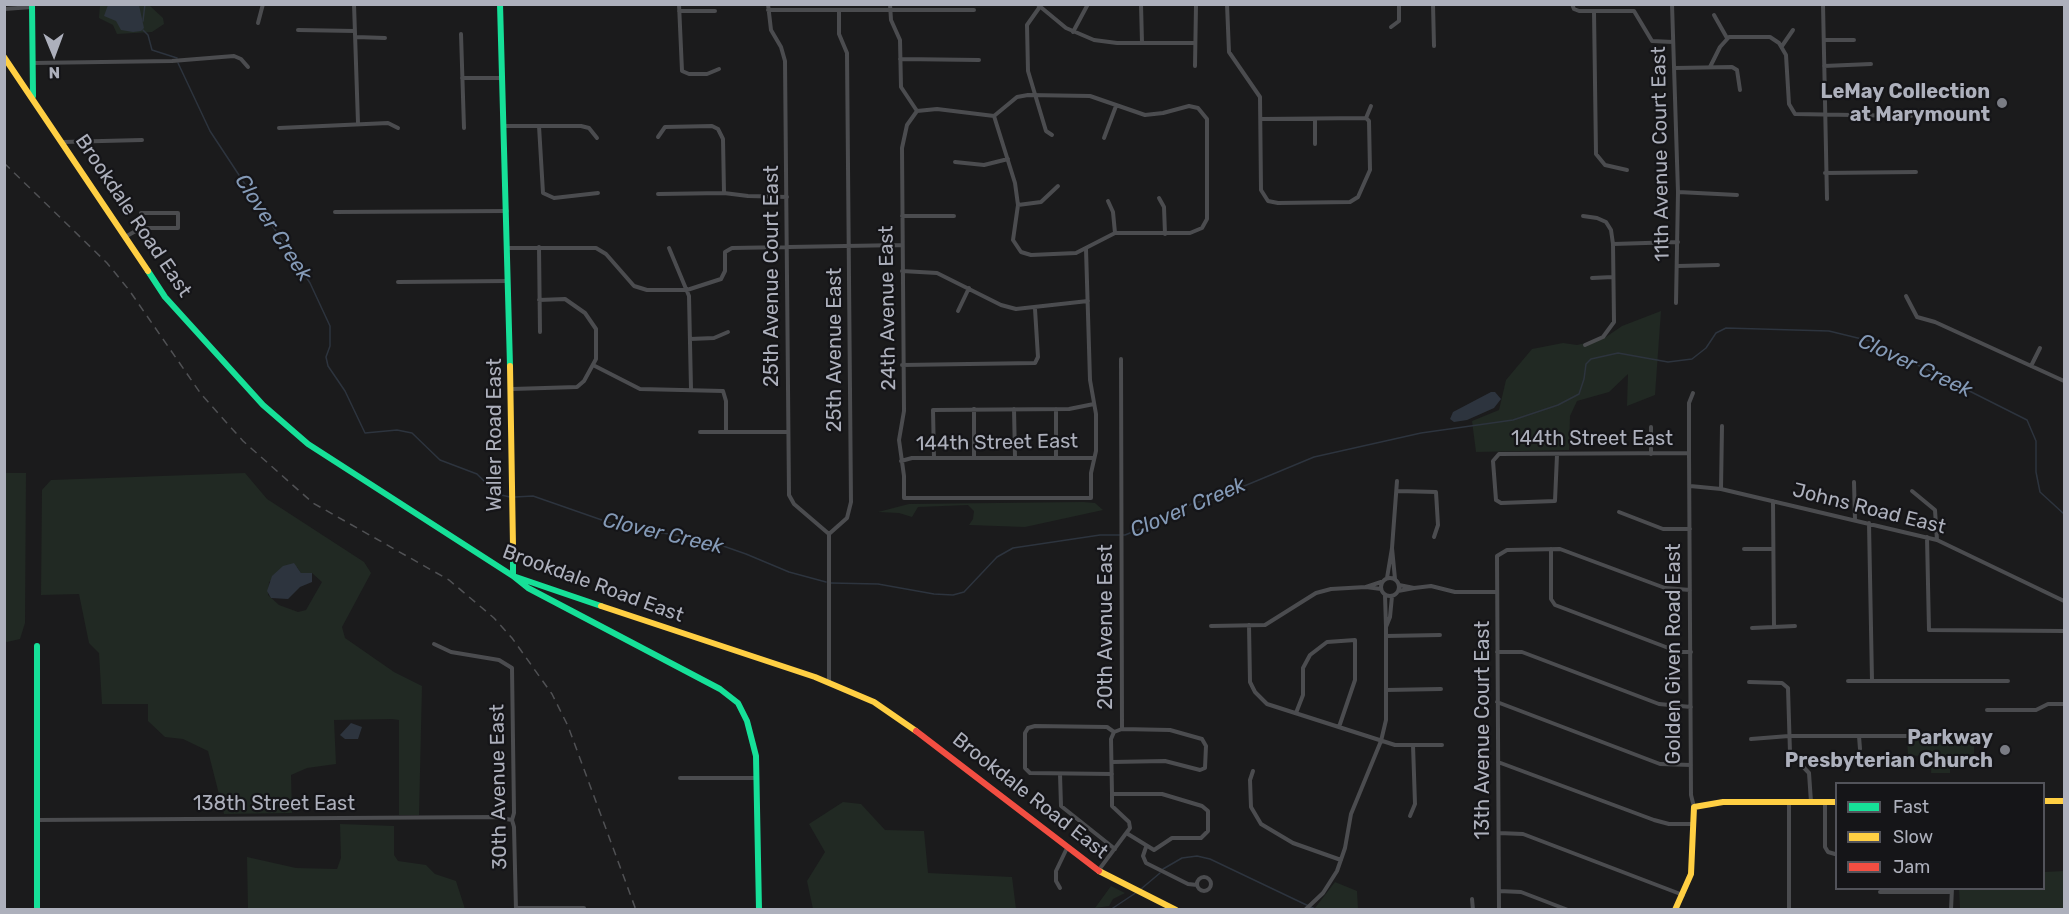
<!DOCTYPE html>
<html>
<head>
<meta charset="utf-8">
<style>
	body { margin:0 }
	#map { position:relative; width:2069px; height:914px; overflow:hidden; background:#1b1b1c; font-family:Rubik,sans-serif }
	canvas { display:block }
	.frame { position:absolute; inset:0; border:6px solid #adb0bc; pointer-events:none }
	.legend { position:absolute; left:1835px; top:782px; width:210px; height:108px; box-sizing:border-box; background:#151518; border:2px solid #52535a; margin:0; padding:8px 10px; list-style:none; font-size:18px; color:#adb0bc }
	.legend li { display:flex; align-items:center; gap:12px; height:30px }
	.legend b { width:30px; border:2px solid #52535a }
	.north { position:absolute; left:24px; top:24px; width:60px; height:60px; -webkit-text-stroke:4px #151518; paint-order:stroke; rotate:179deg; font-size:16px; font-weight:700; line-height:24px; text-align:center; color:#adb0bc }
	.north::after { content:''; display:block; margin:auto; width:21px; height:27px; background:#adb0bc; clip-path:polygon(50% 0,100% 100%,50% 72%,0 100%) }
</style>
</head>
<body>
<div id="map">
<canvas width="2069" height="914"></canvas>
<div class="frame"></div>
<ul class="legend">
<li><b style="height:8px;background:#16e098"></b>Fast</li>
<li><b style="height:8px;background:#ffcf43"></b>Slow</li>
<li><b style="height:8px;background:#f24e42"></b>Jam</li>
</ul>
<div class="north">N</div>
</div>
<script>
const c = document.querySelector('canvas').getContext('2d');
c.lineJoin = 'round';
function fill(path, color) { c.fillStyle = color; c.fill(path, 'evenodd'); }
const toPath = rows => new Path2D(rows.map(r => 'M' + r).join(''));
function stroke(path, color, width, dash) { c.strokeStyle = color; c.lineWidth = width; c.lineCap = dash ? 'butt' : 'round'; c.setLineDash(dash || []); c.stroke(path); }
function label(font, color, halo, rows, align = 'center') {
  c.font = font + ' Rubik,sans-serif'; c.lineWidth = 4.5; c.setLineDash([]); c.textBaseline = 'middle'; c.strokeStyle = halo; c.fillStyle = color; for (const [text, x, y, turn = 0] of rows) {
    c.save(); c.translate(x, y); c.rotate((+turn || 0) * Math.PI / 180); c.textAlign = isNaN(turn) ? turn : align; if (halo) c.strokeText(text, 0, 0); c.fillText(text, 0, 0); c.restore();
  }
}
fill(toPath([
	[100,5,149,5,163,18,164,24,152,32,117,34,113,25,99,18],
	[1661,311,1655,395,1627,406,1628,374,1609,392,1577,401,1570,416,1569,450,1476,452,1472,421,1499,410,1506,380,1532,349,1563,343,1577,345,1603,339,1622,326],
	[5,473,26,473,25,623,20,639,7,642,4,641],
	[245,473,267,499,364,562,371,573,342,627,345,638,394,672,422,686,419,815,399,815,399,720,392,719,334,720,336,764,307,768,291,775,292,813,224,814,208,751,183,739,165,737,148,721,148,704,102,704,99,653,89,643,79,594,41,595,42,490,51,480],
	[297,567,301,573,312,573,322,582,306,610,298,612,279,605,268,595,269,582],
	[1083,502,1095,503,1103,510,1025,527,969,525,973,519,974,511,968,505,918,507,912,517,899,513,878,512,909,504],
	[1907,739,1934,740,1943,744,1974,741,1974,758,1950,758,1950,773,1931,773,1932,757,1908,755],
	[843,802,861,804,885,830,924,831,928,873,1012,877,1016,909,813,909,807,881,825,852,809,824],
	[340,824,394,826,394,855,398,861,426,865,435,874,456,881,465,909,248,909,247,857,296,868,337,869,341,858],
	[2064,871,2064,909,1960,909,1959,889,2044,888,2044,872],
	[1335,882,1357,891,1358,909,1315,908],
	[1111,886,1125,893,1113,899,1109,906,1095,908]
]), '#212923');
fill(toPath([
	[108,5,139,5,144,28,141,31,133,32,121,30,116,21,104,16],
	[1491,392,1495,392,1501,399,1494,408,1467,420,1454,422,1450,419,1453,412],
	[294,563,301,573,312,573,312,582,300,587,288,599,271,598,267,591,272,576,283,566],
	[351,723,362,727,358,739,345,739,340,735]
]), '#2d343e');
stroke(toPath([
	[143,21,145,4],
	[143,30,148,35,152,50,177,58],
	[178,63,210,131,310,283,330,326,330,346,326,357,328,366,345,391,365,433,397,430,412,433,440,460,477,474,497,494,510,497],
	[515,497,533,496,619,526,706,540,746,554,789,572,826,582],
	[831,583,878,584,934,594,953,595,964,592,997,557,1013,548,1100,535,1125,535,1170,517,1193,503,1213,499,1314,457,1421,433,1513,420,1558,405,1579,394,1584,379,1586,364,1591,359,1618,353,1668,362,1692,359,1706,348,1716,333,1726,328,1829,331,1870,341,2027,420,2036,441,2036,472,2040,492,2064,514],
	[1163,869,1182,858,1197,856,1210,859,1317,910],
	[1141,889,1160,873],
	[1110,910,1137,892]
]), '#2d343e', 1.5);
stroke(toPath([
	[354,4,358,123],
	[679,4,682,71,689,74,707,74,719,69],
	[768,4,771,30,781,47,785,61,789,495,794,504,829,534],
	[890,4,891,20,900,40,901,87,917,111],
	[1037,4,1066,28,1094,40,1117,43,1194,43],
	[1141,4,1142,43],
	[1227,4,1229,52,1260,97,1261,190,1268,201,1278,203,1350,202,1358,197,1370,170,1369,121,1366,118],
	[1433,4,1434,46],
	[1572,4,1574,9,1579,11,1634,11,1652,41,1673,42],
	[1672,4,1678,192,1676,303],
	[1823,4,1827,199],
	[1039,8,1027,25,1028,71,1046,131,1052,135],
	[4,9,32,7],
	[768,10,974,10],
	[679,11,715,11],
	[1594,11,1596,154,1605,165,1627,170],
	[1714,15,1727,38],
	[258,23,263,4],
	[1391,27,1399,21,1399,4],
	[298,30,355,31],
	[1073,32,1088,4],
	[461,34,464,128],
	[356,37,385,38],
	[1824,40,1854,40],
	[1782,46,1793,30],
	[900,59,979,60],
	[33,63,172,61,234,56,241,59,248,67],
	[1195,66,1196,5],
	[1824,66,1871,64],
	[1710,67,1720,47,1729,37,1770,37,1779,43,1786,55,1789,104,1795,114,1911,116],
	[1675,68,1732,67,1737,70,1740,90],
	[462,78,502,78],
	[994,116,1015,183,1018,205,1013,240,1021,252,1031,255,1076,253,1115,233,1190,233,1202,228,1207,219,1207,119,1198,108,1189,106,1163,113,1145,115,1090,96,1028,95,1017,97,994,116,937,109,917,111,907,125,902,148,904,411,899,440,904,476,904,498,1091,498,1091,473,1096,451,1096,414,1090,380,1086,249],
	[1366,118,1371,106],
	[1261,119,1366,118],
	[504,126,581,126,589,128,597,138],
	[539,126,543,193,554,198,598,193],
	[279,128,388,123,398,128],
	[658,137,665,127,712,126,718,129,723,139,724,193],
	[1104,138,1116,106],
	[63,142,142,140],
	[1315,144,1315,119],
	[955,162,984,165,1008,159],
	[1825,173,1916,172],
	[1678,192,1737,195],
	[658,194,724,193,748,196,787,197],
	[1159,198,1164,207,1165,234],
	[1108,201,1113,212,1115,233],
	[1018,205,1041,202,1058,186],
	[335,212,507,211],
	[902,216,954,216],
	[1583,216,1597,218,1606,222,1611,230,1613,244,1614,322,1603,337,1585,345],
	[125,237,141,228,178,228,178,213,141,213,141,228],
	[1613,244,1678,242],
	[539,247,540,332],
	[508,248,596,248,606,254,634,286,647,290,687,290,721,279,725,271,725,252,732,248,902,245],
	[669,248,689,296,691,389],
	[1678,266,1718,265],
	[902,271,937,273,1001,305,1016,309,1088,301],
	[1592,278,1613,277],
	[398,282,508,281],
	[1906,296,1917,317,1935,322,2064,381],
	[958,311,969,288],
	[690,339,714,338,728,332],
	[1121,359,1122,729],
	[593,365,640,389,723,391,726,401,726,432],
	[902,365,1035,363,1038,357,1035,309],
	[2031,366,2040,348],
	[512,389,577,387,584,381,596,359,596,329,585,313,565,299,539,300],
	[1693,393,1689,403,1689,453,1691,795,1694,807],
	[974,409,974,457],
	[1014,409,1015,457],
	[1056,409,1056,456],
	[1651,427,1651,454],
	[700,432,788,432],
	[1557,455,1555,501,1501,503,1496,500,1493,461,1499,454,1689,453],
	[934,458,933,410,1069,409,1094,404],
	[901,461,912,458,1094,458],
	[1854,482,1855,520],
	[1690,486,1721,489,1937,540,2064,601],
	[1721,489,1722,426],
	[1398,491,1436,492,1438,525,1434,537],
	[1912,491,1935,510,1937,540],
	[1773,501,1774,627],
	[1619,512,1663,529,1690,529],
	[1869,523,1872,681],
	[829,534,847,518,851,502,847,53,839,34,839,11],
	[829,534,829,683],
	[1927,537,1929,630,2064,631],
	[1392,548,1397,481],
	[1551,549,1551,599,1555,605,1679,652,1691,652],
	[1744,549,1773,549],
	'1381 587a9 9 0 1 1 18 0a9 9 0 1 1-18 0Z',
	[1387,578,1392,548,1395,579],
	[1414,588,1431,586,1455,592,1496,592],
	[1381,589,1366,587,1381,582],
	[1398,591,1414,588,1399,585],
	[1385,595,1386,627,1390,617,1392,596],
	[1249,625,1250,682,1255,692,1267,704,1395,745,1442,745],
	[1211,626,1265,625,1316,593,1331,589,1366,587],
	[1752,628,1795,626],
	[1386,636,1440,635],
	[434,644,451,652,499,660,512,668,514,813,512,820,514,827,516,910],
	[1497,652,1522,652,1659,704,1691,707],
	[1848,681,2008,681],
	[1749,682,1782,683,1788,688,1790,753,1809,773,1811,802],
	[1386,690,1441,689],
	[1497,702,1660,764,1691,765],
	[1987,710,2036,710,2048,704,2064,704],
	[1296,713,1303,695,1303,668,1310,655,1327,642,1355,640,1355,680,1339,727],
	[1859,736,1860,749],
	[1751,739,1789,736,1941,736],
	[1498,762,1654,820,1669,824,1691,824],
	[1253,771,1250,780,1251,807,1261,824,1293,843,1341,860],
	[1060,774,1061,806,1115,849],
	[1112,774,1030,773,1025,768,1025,733,1028,728,1035,726,1107,727,1114,732],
	[680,778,757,778],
	[1112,794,1162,794,1202,806,1208,811,1208,831,1201,838,1172,838,1154,850,1128,834],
	[1789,802,1789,910],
	[1825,802,1825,847,1828,852,1835,854],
	[1410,816,1415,804,1413,745],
	[37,820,495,817,512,820],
	[1499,833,1523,834,1683,895],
	[1146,847,1143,856,1146,863,1188,884,1197,885],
	[1098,871,1130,828,1129,822,1112,806,1112,794,1111,739,1114,732,1122,729,1170,730,1202,739,1206,746,1205,768,1200,770,1165,761,1112,762],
	'1197 884a7 7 0 1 1 14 0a7 7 0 1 1-14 0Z',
	[1060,888,1056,881,1056,871,1067,848],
	[1499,891,1521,892,1568,910],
	[1880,892,1951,892],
	[1472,899,1473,910],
	[516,908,584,908],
	[1305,910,1323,893,1337,871,1345,848,1351,814,1381,741,1386,720,1386,627],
	[1499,910,1497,556,1507,550,1560,549,1665,588,1690,590],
	[1951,910,1952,888]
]), '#4b4c4f', 4);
stroke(toPath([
	[32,4,33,96],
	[500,4,510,366],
	[148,271,165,297,263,405,308,444,513,576,601,606],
	[513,547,513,576,528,588,720,689,738,703,747,721,756,756,759,910],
	[37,646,37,910]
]), '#16e098', 6);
stroke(toPath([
	[4,57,148,271],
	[510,366,513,547],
	[601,606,815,677,874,702,916,731],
	[2044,801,2064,801],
	[1099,871,1176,910],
	[1675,910,1691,874,1694,807,1723,802,1836,802]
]), '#ffcf43', 6);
stroke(toPath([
	[916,731,1099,871]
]), '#f24e42', 6);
stroke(toPath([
	[4,163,107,263,129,290,201,394,243,441,313,503,449,580,494,618,512,638,552,694,568,726,636,910]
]), '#505154', 1.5, [8, 6]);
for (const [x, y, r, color] of [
	[2002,103,6,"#7a7c84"],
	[2005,750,6,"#7a7c84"]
]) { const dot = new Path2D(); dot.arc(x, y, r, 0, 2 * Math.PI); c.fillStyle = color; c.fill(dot); stroke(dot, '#151518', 2); }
label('bold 20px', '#adb0bc', '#151518', [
	["LeMay Collection",1990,92],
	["at Marymount",1990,115],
	["Parkway",1993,738],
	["Presbyterian Church",1993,761]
], 'right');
label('20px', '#adb0bc', '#151518', [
	["11th Avenue Court East",1661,154,-91],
	["Brookdale Road East",133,216,56],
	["25th Avenue Court East",772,276,-90],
	["24th Avenue East",888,308,-91],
	["25th Avenue East",835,350,-90],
	["Waller Road East",495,435,-90],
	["144th Street East",1592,439],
	["144th Street East",997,443,-1],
	["Johns Road East",1869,509,14],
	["Brookdale Road East",593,584,20],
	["20th Avenue East",1106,627,-90],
	["Golden Given Road East",1674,654,-90],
	["13th Avenue Court East",1483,730,-90],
	["30th Avenue East",499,787,-91],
	["Brookdale Road East",1030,796,38],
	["138th Street East",274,804]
]);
label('italic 21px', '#849ab7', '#151518', [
	["Clover Creek",273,228,57],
	["Clover Creek",1915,366,25],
	["Clover Creek",1188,508,-23],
	["Clover Creek",663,534,13]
]);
</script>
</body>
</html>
